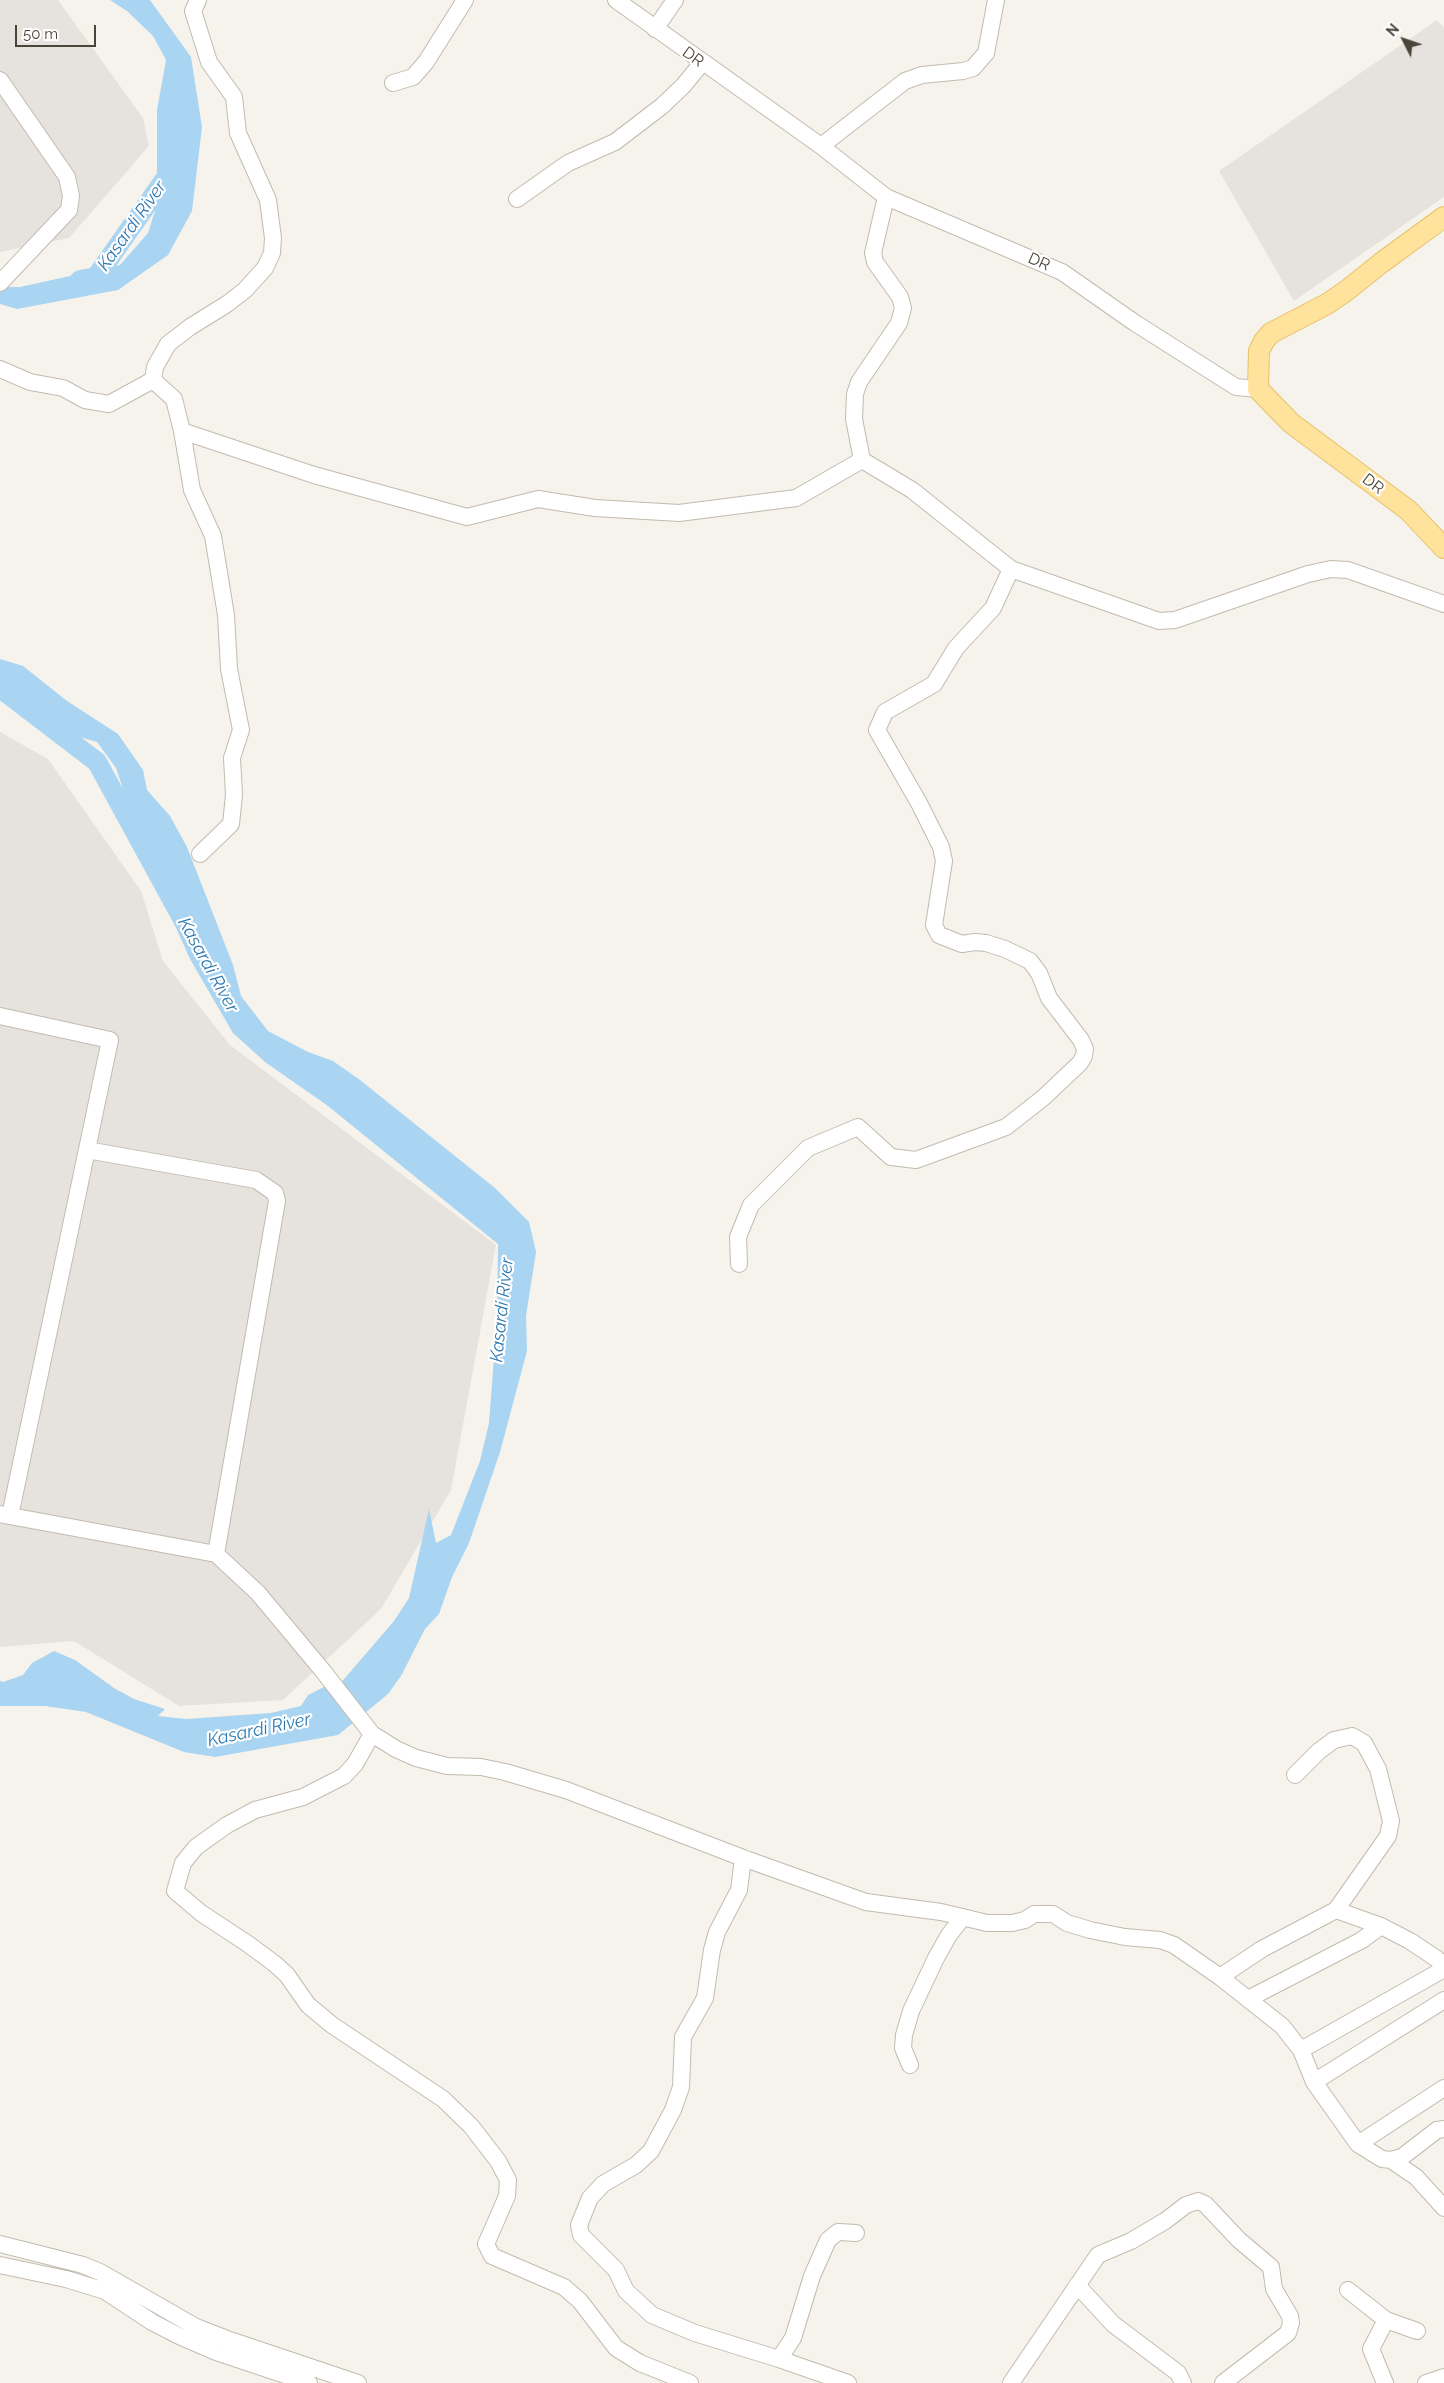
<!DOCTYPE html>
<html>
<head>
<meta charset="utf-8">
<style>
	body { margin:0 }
	#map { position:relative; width:1444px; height:2383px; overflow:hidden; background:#f6f3ec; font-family:Raleway,sans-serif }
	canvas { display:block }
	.north { position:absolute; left:1379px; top:15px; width:50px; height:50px; -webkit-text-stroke:4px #fff; paint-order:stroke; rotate:311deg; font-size:14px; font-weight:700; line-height:20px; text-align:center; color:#4b4439 }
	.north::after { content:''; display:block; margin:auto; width:18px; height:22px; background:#4b4439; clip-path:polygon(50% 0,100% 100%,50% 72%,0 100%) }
	.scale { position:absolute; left:15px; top:25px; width:81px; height:22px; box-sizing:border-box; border:2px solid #4b4439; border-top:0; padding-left:6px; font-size:15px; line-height:18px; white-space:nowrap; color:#4b4439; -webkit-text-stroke:4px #fff; paint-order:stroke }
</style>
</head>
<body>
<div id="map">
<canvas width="1444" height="2383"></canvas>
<div class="north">N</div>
<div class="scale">50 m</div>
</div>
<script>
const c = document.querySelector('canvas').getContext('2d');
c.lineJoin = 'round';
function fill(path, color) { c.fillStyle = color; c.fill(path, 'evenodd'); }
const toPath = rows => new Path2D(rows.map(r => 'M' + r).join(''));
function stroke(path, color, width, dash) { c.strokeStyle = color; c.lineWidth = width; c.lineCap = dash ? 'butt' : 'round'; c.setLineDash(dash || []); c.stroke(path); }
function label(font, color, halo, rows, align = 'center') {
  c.font = font + ' Raleway,sans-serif'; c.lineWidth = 4.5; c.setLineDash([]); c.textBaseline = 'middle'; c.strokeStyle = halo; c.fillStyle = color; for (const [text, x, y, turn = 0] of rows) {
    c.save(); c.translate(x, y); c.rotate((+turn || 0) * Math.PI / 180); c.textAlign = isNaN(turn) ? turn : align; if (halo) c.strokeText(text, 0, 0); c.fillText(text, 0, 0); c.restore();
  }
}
fill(toPath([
	[0,0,58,0,143,118,149,146,69,238,0,252],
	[1437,20,1444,28,1444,197,1294,301,1219,171],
	[0,732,48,759,141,891,163,961,230,1045,496,1245,451,1490,381,1609,283,1700,179,1706,74,1641,0,1647]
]), '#e6e2dd');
fill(toPath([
	[110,0,150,0,191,57,202,127,192,211,168,255,118,290,17,309,0,304,0,287,20,287,120,265,148,233,160,195,157,173,157,110,166,60,153,36,127,11],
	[0,659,23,666,67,701,118,734,143,770,147,790,170,816,187,847,233,965,241,996,268,1031,308,1052,333,1061,360,1080,495,1188,529,1222,536,1252,526,1316,527,1351,500,1452,469,1543,452,1577,439,1614,425,1629,401,1676,388,1694,338,1735,215,1757,184,1752,86,1712,45,1706,0,1706,0,1681,3,1682,23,1675,32,1663,54,1651,75,1660,114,1688,134,1699,165,1709,158,1716,186,1719,271,1713,301,1706,308,1695,326,1686,339,1685,394,1621,409,1598,429,1509,436,1543,451,1535,480,1461,489,1423,497,1320,498,1244,328,1106,265,1062,233,1033,190,959,177,930,181,912,169,873,127,810,123,789,116,768,97,742,55,730,25,711,10,693,0,688]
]), '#a9d4f2');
stroke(toPath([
	[80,280,96,277,170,172,171,164],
	[0,688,97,762,193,938]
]), '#a9d4f2', 20);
const minor = toPath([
	[198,0,193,11,209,62,234,97,238,133,268,200,273,238,272,253,265,268,245,290,227,304,190,327,168,344,155,367,153,380,174,399,182,431,192,490,213,536,226,615,229,669,241,730,232,758,234,795,231,824,200,854],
	[616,0,821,146,886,197,1062,272,1135,323,1236,387,1258,389],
	[655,29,675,0],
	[0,80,67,177,71,196,69,210,0,283],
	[393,83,413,77,426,62,465,0],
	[821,146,905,81,922,75,963,71,973,68,986,53,996,0],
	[886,197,873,253,875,262,900,297,903,308,899,323,859,382,855,394,854,419,862,460,912,490,1011,569,1159,621,1175,620,1308,574,1331,569,1348,570,1444,604],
	[517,199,568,163,615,142,662,106,683,86,702,63],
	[0,369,30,382,63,388,85,400,109,404,153,380],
	[182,431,314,475,467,517,538,499,595,508,679,513,796,498,862,460],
	[0,1016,110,1040,10,1516],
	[87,1150,256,1180,275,1193,277,1201,216,1554],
	[739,1264,738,1237,751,1205,808,1148,858,1127,891,1157,916,1160,1006,1127,1043,1098,1080,1063,1084,1056,1085,1049,1081,1040,1049,998,1039,973,1030,961,1005,949,986,943,975,942,962,944,939,935,934,925,944,861,941,847,919,803,877,730,885,712,934,684,956,648,993,608,1011,569],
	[0,1514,216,1554,258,1593,323,1671,372,1734,396,1749,416,1758,447,1766,481,1767,505,1772,566,1790,743,1858,866,1902,941,1912,987,1923,1012,1923,1025,1920,1034,1914,1053,1914,1067,1923,1090,1930,1125,1937,1160,1940,1174,1945,1220,1977,1282,2026,1301,2050,1314,2082,1358,2144,1444,2088],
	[372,1734,355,1764,344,1776,303,1797,255,1810,227,1825,196,1847,183,1863,175,1891,201,1913,248,1944,275,1964,287,1975,308,2005,332,2025,443,2099,471,2126,498,2161,508,2180,507,2196,486,2244,492,2256,564,2287,580,2301,616,2348,640,2363,690,2383],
	[743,1858,739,1890,717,1932,712,1950,705,1998,683,2037,681,2087,673,2110,651,2151,636,2165,603,2184,590,2198,579,2225,581,2235,616,2270,626,2291,652,2315,695,2333,779,2359,848,2383],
	[1336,1910,1381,1926,1410,1941,1437,1959,1444,1967],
	[1220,1977,1262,1949,1336,1910,1388,1836,1391,1821,1378,1769,1364,1743,1352,1736,1334,1740,1319,1751,1295,1775],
	[1248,1999,1362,1940,1381,1926],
	[1301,2050,1444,1969],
	[910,2065,903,2048,904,2035,911,2011,936,1958,949,1935,963,1917],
	[1314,2082,1444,2000],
	[1358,2144,1382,2159,1391,2160,1402,2157,1437,2130,1444,2129],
	[1391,2160,1416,2177,1444,2208],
	[0,2244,83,2265,100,2272,196,2327,227,2339,358,2383],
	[0,2265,66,2279,105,2291,152,2322,179,2336,216,2352,309,2383],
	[1077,2285,1113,2324,1178,2373,1183,2383],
	[1348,2290,1386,2320,1417,2331],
	[779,2359,793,2338,812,2276,828,2240,838,2232,856,2233],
	[1011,2383,1098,2255,1131,2241,1165,2221,1186,2205,1198,2201,1205,2204,1239,2240,1271,2267,1274,2289,1290,2316,1291,2323,1288,2333,1223,2383],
	[1385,2383,1371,2349,1386,2320],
	[1426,2383,1444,2377]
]);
const major = toPath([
	[1444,217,1381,263,1346,291,1327,304,1271,333,1264,341,1259,351,1258,389,1291,423,1408,510,1444,548]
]);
stroke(minor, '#c2bbae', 18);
stroke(major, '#e6c16a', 22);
stroke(minor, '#fff', 16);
stroke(major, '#ffe39c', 20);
label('16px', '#4b4439', '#fff', [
	["DR",693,57,36],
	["DR",1039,262,24],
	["DR",1373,484,37]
]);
label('italic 18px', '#2e7ab2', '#fff', [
	["Kasardi River",132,226,-55],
	["Kasardi River",208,965,61],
	["Kasardi River",502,1310,-84],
	["Kasardi River",259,1730,-12]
]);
</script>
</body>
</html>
